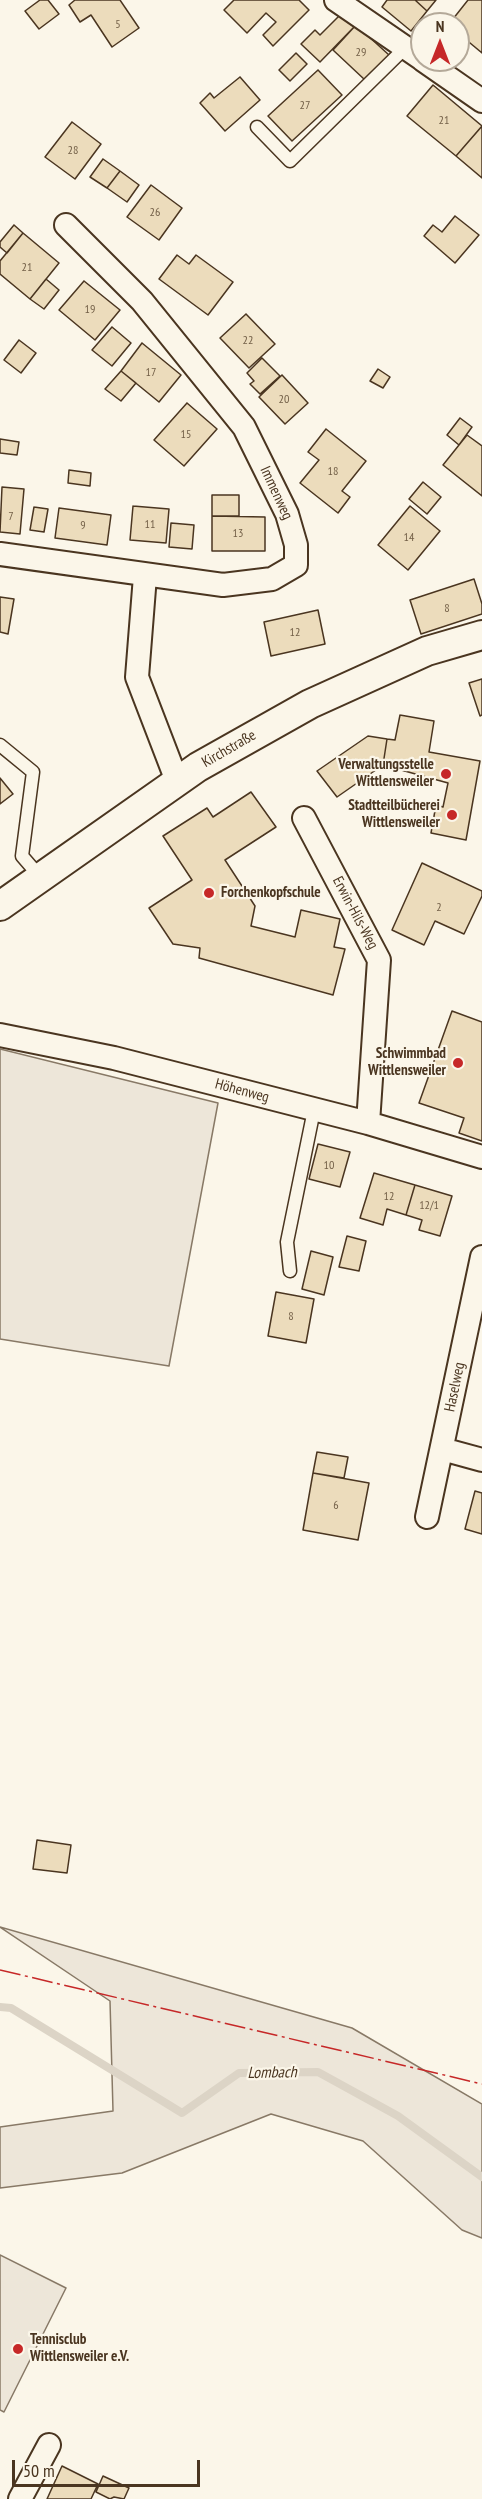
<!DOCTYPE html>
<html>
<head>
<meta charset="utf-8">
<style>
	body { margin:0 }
	#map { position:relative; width:482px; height:2499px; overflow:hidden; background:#fbf6e9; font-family:"PT Sans Narrow",sans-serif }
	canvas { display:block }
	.north { position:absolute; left:410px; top:12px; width:60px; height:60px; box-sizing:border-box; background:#fbf6e9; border:2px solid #b4a999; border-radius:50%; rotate:0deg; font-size:16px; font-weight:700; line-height:24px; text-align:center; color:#4a3520 }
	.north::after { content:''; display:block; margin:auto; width:21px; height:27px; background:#c62828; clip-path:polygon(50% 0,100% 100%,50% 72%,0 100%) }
	.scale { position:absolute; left:12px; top:2460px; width:188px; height:27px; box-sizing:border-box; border:3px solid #4a3520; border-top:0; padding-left:8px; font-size:18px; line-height:21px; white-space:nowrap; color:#4a3520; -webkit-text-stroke:4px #fbf6e9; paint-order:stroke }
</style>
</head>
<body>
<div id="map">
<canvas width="482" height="2499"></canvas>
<div class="north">N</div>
<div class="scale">50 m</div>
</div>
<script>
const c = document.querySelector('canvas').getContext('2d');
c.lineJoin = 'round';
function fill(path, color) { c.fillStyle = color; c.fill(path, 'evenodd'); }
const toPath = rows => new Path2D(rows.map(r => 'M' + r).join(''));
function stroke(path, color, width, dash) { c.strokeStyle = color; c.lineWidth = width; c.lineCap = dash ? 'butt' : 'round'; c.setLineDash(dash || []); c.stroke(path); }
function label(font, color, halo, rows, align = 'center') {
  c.font = font + ' "PT Sans Narrow",sans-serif'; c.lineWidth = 4.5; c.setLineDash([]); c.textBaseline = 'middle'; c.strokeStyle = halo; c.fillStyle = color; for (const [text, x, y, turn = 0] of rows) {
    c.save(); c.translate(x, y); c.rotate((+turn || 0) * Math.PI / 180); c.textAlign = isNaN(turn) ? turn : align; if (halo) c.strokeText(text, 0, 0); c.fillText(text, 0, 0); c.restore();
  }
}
const green = toPath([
	[0,1049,218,1103,169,1366,0,1339,0,1049],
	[0,1927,352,2028,482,2104,482,2238,462,2230,363,2141,271,2114,122,2173,0,2188,0,2127,113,2111,110,2001,0,1927],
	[0,2255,66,2288,4,2412,0,2410,0,2255]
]);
fill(green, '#ede6d9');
stroke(green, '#887966', 1.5);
stroke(toPath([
	[0,2007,11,2008,182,2113,239,2073,318,2072,398,2116,482,2177]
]), '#dcd4c6', 8);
const building = toPath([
	[40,0,48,0,59,14,39,29,25,11,40,0],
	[75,0,120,0,139,28,112,47,91,15,80,22,69,5,75,0],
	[234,0,299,0,309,10,273,46,263,35,276,22,266,13,247,33,224,10,234,0],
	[387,0,415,0,427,11,411,31,382,7,387,0],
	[415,0,436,0,427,11,415,0],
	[468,0,482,0,482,53,458,33,458,24,449,24,468,0],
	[340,15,354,27,320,62,301,44,315,30,320,35,340,15],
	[356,25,389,55,365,80,333,50,356,25],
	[296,53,307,64,290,81,279,70,296,53],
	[318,70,342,95,292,141,268,116,318,70],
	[240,77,260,100,225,131,200,103,210,93,214,98,240,77],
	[433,85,482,126,456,156,407,116,433,85],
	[72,122,101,144,75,179,45,157,72,122],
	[482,126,482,178,456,156,482,126],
	[103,159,120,171,107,188,90,177,103,159],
	[120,171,139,185,127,202,107,188,120,171],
	[151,185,182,208,159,240,127,217,151,185],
	[455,216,479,235,455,263,424,236,433,225,442,232,455,216],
	[14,225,23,233,7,253,0,247,0,242,14,225],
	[23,233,59,263,30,299,0,274,0,261,23,233],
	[177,255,189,264,196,255,233,282,208,315,159,279,177,255],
	[46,279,59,290,44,309,30,299,46,279],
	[84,281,120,310,95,340,59,310,84,281],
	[246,314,275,344,249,368,220,338,246,314],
	[112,327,131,343,112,366,92,350,112,327],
	[19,340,36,353,21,373,4,360,19,340],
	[142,343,181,375,159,402,121,371,142,343],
	[262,358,280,376,260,394,250,384,254,381,247,373,262,358],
	[378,369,390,377,383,388,370,381,378,369],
	[121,371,136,383,121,401,105,389,121,371],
	[282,375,308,403,285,424,259,397,282,375],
	[187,403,217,429,184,466,154,440,187,403],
	[460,418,472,427,459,445,447,435,460,418],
	[326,429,366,461,342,491,350,497,338,513,300,483,319,460,308,452,326,429],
	[467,435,482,446,482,496,443,465,467,435],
	[0,439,19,442,17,455,0,453,0,439],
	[69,470,91,473,90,486,68,483,69,470],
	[423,482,441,497,427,514,409,499,423,482],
	[2,487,24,489,20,534,0,532,2,487],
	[212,495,239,495,239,516,212,516,212,495],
	[133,506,169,509,166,543,130,540,133,506],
	[410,506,440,531,408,570,378,545,410,506],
	[34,507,48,509,44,532,30,530,34,507],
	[59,508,111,515,107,545,55,538,59,508],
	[212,516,265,517,265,551,212,551,212,516],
	[171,523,194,525,192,549,169,547,171,523],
	[474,579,482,604,482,614,421,634,410,600,474,579],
	[0,597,14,599,8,634,0,632,0,597],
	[318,610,325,644,271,656,264,622,318,610],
	[482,679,482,715,480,716,469,683,482,679],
	[400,715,434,721,429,752,480,761,466,840,431,833,436,805,443,807,448,783,383,765,387,739,395,740,400,715],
	[368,736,387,739,383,765,337,797,317,771,368,736],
	[0,778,13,794,0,804,0,778],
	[251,792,276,827,225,860,255,906,251,926,295,937,301,910,340,919,334,947,345,949,333,995,199,958,200,948,173,944,149,908,192,880,163,836,207,808,213,817,251,792],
	[422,863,482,891,482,896,464,934,435,921,424,945,392,930,422,863],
	[452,1011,482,1022,482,1141,459,1133,464,1118,419,1103,452,1011],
	[318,1144,350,1152,340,1187,309,1179,318,1144],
	[374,1173,415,1185,406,1215,387,1209,383,1225,360,1218,374,1173],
	[415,1185,452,1196,440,1236,419,1230,422,1220,406,1215,415,1185],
	[347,1236,366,1241,359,1271,339,1267,347,1236],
	[311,1251,333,1257,324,1295,302,1289,311,1251],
	[276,1292,314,1299,306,1343,268,1336,276,1292],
	[317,1452,348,1457,344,1478,313,1473,317,1452],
	[313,1473,369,1483,358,1540,303,1530,313,1473],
	[475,1491,482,1493,482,1534,465,1529,475,1491],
	[37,1840,71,1845,67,1873,33,1869,37,1840],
	[62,2466,98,2484,91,2499,47,2499,62,2466],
	[103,2476,129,2488,124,2499,114,2497,110,2499,96,2492,103,2476]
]);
fill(building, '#ecdcbc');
stroke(building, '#4a3520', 1.5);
const service = toPath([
	[257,127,290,161,405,48],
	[0,745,33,772,22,856,41,878],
	[290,1271,287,1242,314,1110]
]);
const minor = toPath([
	[336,0,422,59],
	[423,60,482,101],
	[0,554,223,585,272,579,296,565,296,545,287,514,244,427,142,301,66,225],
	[145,576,137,677,177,781],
	[304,818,379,960,368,1123],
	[0,1035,114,1058,368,1123,482,1157],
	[442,1449,482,1460],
	[427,1517,482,1257],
	[20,2499,49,2445]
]);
const tertiary = toPath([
	[0,906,198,767,310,704,427,651,482,635]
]);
stroke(service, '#4a3520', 15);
stroke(minor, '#4a3520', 26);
stroke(tertiary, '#4a3520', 32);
stroke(service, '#fbf6e9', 12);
stroke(minor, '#fbf6e9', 22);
stroke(tertiary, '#fbf6e9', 28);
stroke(toPath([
	[0,1970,482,2084]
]), '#c62828', 1.5, [21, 4.5, 3, 4.5]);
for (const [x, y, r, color] of [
	[446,774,6,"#c62828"],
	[452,815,6,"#c62828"],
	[209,893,6,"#c62828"],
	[458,1063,6,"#c62828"],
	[18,2349,6,"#c62828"]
]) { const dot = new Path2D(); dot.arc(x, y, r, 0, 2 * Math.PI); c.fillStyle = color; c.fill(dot); stroke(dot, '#fbf6e9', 2); }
label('12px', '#725f47', null, [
	["5",118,25],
	["29",361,53],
	["27",305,106],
	["21",444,121],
	["28",73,151],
	["26",155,213],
	["21",27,268],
	["19",90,310],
	["22",248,341],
	["17",151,373],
	["20",284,400],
	["15",186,435],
	["18",333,472],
	["7",11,517],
	["11",150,525],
	["9",83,526],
	["13",238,534],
	["14",409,538],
	["8",447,609],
	["12",295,633],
	["2",439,908],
	["10",329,1166],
	["12",389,1197],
	["12/1",429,1206],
	["8",291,1317],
	["6",336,1506]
]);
label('15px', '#4a3520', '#fbf6e9', [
	["Immenweg",276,493,65],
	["Kirchstraße",229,749,-30],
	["Erwin-Hils-Weg",355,913,62],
	["Höhenweg",242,1091,15],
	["Haselweg",455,1387,-78]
]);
label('bold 15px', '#4a3520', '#fbf6e9', [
	["Verwaltungsstelle",434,765],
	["Wittlensweiler",434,782],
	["Stadtteilbücherei",440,806],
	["Wittlensweiler",440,823],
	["Forchenkopfschule",221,893,"left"],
	["Schwimmbad",446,1054],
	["Wittlensweiler",446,1071],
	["Tennisclub",30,2340,"left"],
	["Wittlensweiler e.V.",30,2357,"left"]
], 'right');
label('italic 16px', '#4a3520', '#fbf6e9', [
	["Lombach",272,2073,-1]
]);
</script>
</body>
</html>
